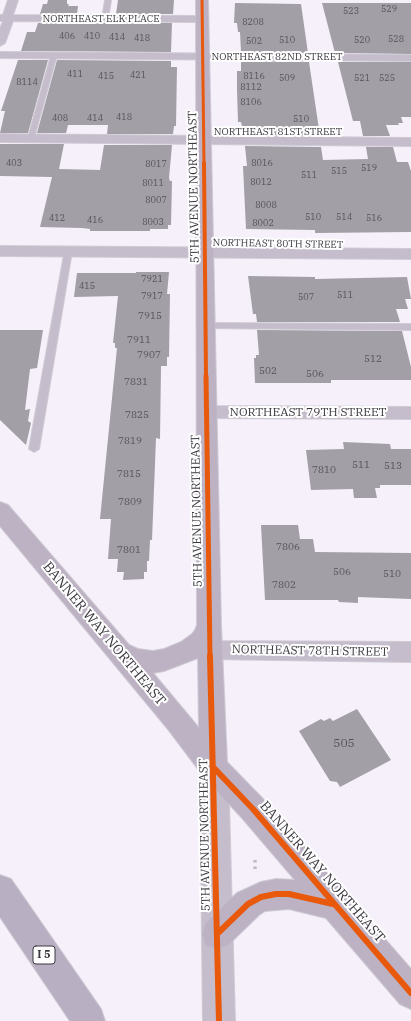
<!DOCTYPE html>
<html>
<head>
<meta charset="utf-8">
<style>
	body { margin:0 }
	canvas { display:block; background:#f5f0fa }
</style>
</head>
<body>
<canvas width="411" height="1021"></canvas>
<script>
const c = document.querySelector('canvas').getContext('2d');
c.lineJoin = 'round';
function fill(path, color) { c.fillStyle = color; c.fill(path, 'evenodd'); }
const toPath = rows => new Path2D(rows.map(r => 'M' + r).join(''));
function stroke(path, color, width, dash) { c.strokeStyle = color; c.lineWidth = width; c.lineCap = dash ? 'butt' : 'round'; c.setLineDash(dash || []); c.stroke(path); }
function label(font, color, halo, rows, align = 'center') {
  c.font = font + ' "IBM Plex Serif",serif'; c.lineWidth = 4; c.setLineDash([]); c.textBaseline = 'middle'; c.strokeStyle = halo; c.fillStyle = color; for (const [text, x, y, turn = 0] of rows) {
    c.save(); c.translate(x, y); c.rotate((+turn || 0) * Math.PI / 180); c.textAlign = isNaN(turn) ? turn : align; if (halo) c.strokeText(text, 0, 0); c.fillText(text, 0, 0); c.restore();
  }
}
fill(toPath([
	[48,0,67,0,67,4,69,4,68,6,78,6,77,14,40,14,43,4,47,4],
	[118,0,174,0,173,14,116,14],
	[235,3,301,4,308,53,241,52,240,32,238,32,237,23,234,23],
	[322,3,411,3,411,54,335,53],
	[38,23,172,23,171,52,21,51,27,32,35,32],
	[18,60,48,60,28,133,0,133,5,111,1,111],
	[57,60,171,61,171,67,177,67,176,126,174,126,173,134,107,134,108,125,68,125,66,133,37,133],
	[241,61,309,62,320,136,244,135,241,122,238,122,237,90,237,71,241,71],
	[338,62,411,62,411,117,401,117,403,123,398,123,399,125,386,125,390,136,363,136,360,121,353,121],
	[0,144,64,144,59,169,100,170,104,145,172,145,169,178,170,181,172,181,171,225,168,225,168,229,150,229,150,231,90,231,90,229,82,228,40,227,52,177,0,176],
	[245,146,321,147,323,160,368,159,366,147,393,147,397,162,408,162,411,171,411,232,315,233,315,230,246,229,243,166,247,166],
	[136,272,169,272,167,294,170,294,169,357,167,357,167,366,161,366,160,439,156,438,152,540,150,540,149,561,147,561,147,572,144,572,144,579,123,580,124,572,117,572,118,559,108,559,111,519,100,519,117,348,115,348,115,343,113,343,118,296,74,297,77,273,136,273],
	[248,276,315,277,315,279,407,277,411,299,405,299,408,309,396,309,400,322,257,322,256,314,253,314],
	[0,330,43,330,37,368,30,369,25,410,30,409,28,421,31,423,26,445,0,420],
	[257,330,402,331,411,367,411,380,331,380,331,383,255,383,254,358,256,358,256,355,259,355],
	[343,442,390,444,391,449,411,449,411,485,380,485,380,488,375,488,377,498,354,498,353,489,311,490,306,450,344,449],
	[261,525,298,525,300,539,313,539,315,552,411,553,411,599,358,597,358,603,339,602,338,600,265,600],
	[357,709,391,760,340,787,337,782,330,781,299,731,321,719,324,721,330,718,333,721]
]), '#a29fa6');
const service = toPath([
	[105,0,111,0,108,19,105,21,102,19,105,0],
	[54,53,57,55,34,138,29,139,28,138,51,55,54,53],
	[65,249,71,249,72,251,39,449,34,452,29,449,65,249],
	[204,323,411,324,411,330,201,328,200,326,204,323]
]);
const minor = toPath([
	[8,0,18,0,13,15,202,16,207,19,202,22,13,21,5,43,0,46,0,29,3,21,0,21,0,15,3,15,8,0],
	[0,52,411,55,411,61,0,58,0,52],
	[0,134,411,138,411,146,0,142,0,134],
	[206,406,411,407,411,419,206,418,200,416,197,412,200,408,206,406],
	[209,641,411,642,411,662,209,659,201,657,198,650,201,643,209,641]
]);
const tertiary = toPath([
	[0,246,411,249,411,259,0,256,0,246],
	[214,755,224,759,228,768,235,1021,203,1021,200,768,204,759,214,755]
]);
const secondary = toPath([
	[196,0,208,0,221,625,227,762,263,799,411,969,411,1009,400,1004,326,918,289,909,265,911,259,915,228,945,217,949,206,945,202,934,206,923,237,893,261,882,276,879,295,880,243,819,204,777,167,728,0,526,0,502,8,505,129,645,138,649,153,651,164,649,181,642,192,634,195,630,197,625,196,0],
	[198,658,199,728,153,673,164,671,198,658]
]);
const motorway = toPath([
	[0,875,11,879,101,1009,105,1021,70,1021,0,917,0,875]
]);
stroke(service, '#d0ccd4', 2);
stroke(minor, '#d0ccd4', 2);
stroke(tertiary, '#d0ccd4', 2);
stroke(secondary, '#d0ccd4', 2);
stroke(motorway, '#d0ccd4', 2);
stroke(toPath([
	[255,860,255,872]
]), '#bfbac4', 3.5, [2.5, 4]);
fill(service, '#c5bccc');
fill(minor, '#c5bccc');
fill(tertiary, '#c5bccc');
fill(secondary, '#bcb2c4');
fill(motorway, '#b9afc2');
stroke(toPath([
	[202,0,204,164]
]), '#e8590c', 3);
stroke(toPath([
	[204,163,206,377]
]), '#e8590c', 4);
stroke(toPath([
	[206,376,210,657]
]), '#e8590c', 5);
stroke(toPath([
	[210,656,219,1021],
	[214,768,253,809,411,993],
	[217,934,248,904,261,897,276,894,289,894,333,904]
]), '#e8590c', 6);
label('9px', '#56525a', null, [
	["529",389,9],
	["523",351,11],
	["8208",253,22],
	["406",67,36],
	["410",92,36],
	["414",117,37],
	["418",142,38],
	["528",396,39],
	["510",287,40],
	["520",362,40],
	["502",254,41],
	["411",75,74],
	["421",138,75],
	["415",106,76],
	["8116",254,76],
	["509",287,78],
	["521",362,78],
	["525",387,78],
	["8114",27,82],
	["8112",251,87],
	["8106",251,102],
	["418",124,117],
	["408",60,118],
	["414",95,118],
	["510",301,119],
	["403",14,163],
	["8016",262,163],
	["8017",156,164],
	["519",369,168],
	["515",339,171],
	["511",309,175],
	["8012",261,182],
	["8011",153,183],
	["8007",156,200],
	["8008",266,205],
	["510",313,217],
	["514",344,217],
	["412",57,218],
	["516",374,218],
	["416",95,220],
	["8003",153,222],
	["8002",263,223],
	["7921",152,279],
	["415",87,286],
	["511",345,295],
	["7917",152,296],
	["507",306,297]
]);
label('10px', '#3c3840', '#fefefe', [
	["NORTHEAST ELK PLACE",101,19],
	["NORTHEAST 82ND STREET",277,57],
	["NORTHEAST 81ST STREET",278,132],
	["NORTHEAST 80TH STREET",278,244,1]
]);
label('10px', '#56525a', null, [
	["7915",150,316],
	["7911",139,340],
	["7907",149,355],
	["512",373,359],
	["502",268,371],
	["506",315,374],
	["7831",136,382],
	["7825",137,415],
	["7819",130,441],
	["511",361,465],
	["513",393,466],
	["7810",324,470],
	["7815",129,474],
	["7809",130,502],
	["7806",288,547],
	["7801",129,550],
	["506",342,572],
	["510",392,574],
	["7802",284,585]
]);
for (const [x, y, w] of [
	[44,955,22]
]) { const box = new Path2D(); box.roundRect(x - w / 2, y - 9, w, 18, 3); c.fillStyle = '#fefefe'; c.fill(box); stroke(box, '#3c3840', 1); }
label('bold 11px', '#3c3840', null, [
	["I 5",44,955]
]);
label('12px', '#3c3840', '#fefefe', [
	["5TH AVENUE NORTHEAST",194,187,-91],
	["NORTHEAST 79TH STREET",308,413],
	["5TH AVENUE NORTHEAST",197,511,-91],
	["NORTHEAST 78TH STREET",310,651,1],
	["5TH AVENUE NORTHEAST",205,835,-91]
]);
label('12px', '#56525a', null, [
	["505",344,744]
]);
label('14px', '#3c3840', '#fefefe', [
	["BANNER WAY NORTHEAST",104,634,50],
	["BANNER WAY NORTHEAST",322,872,49]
]);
</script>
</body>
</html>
